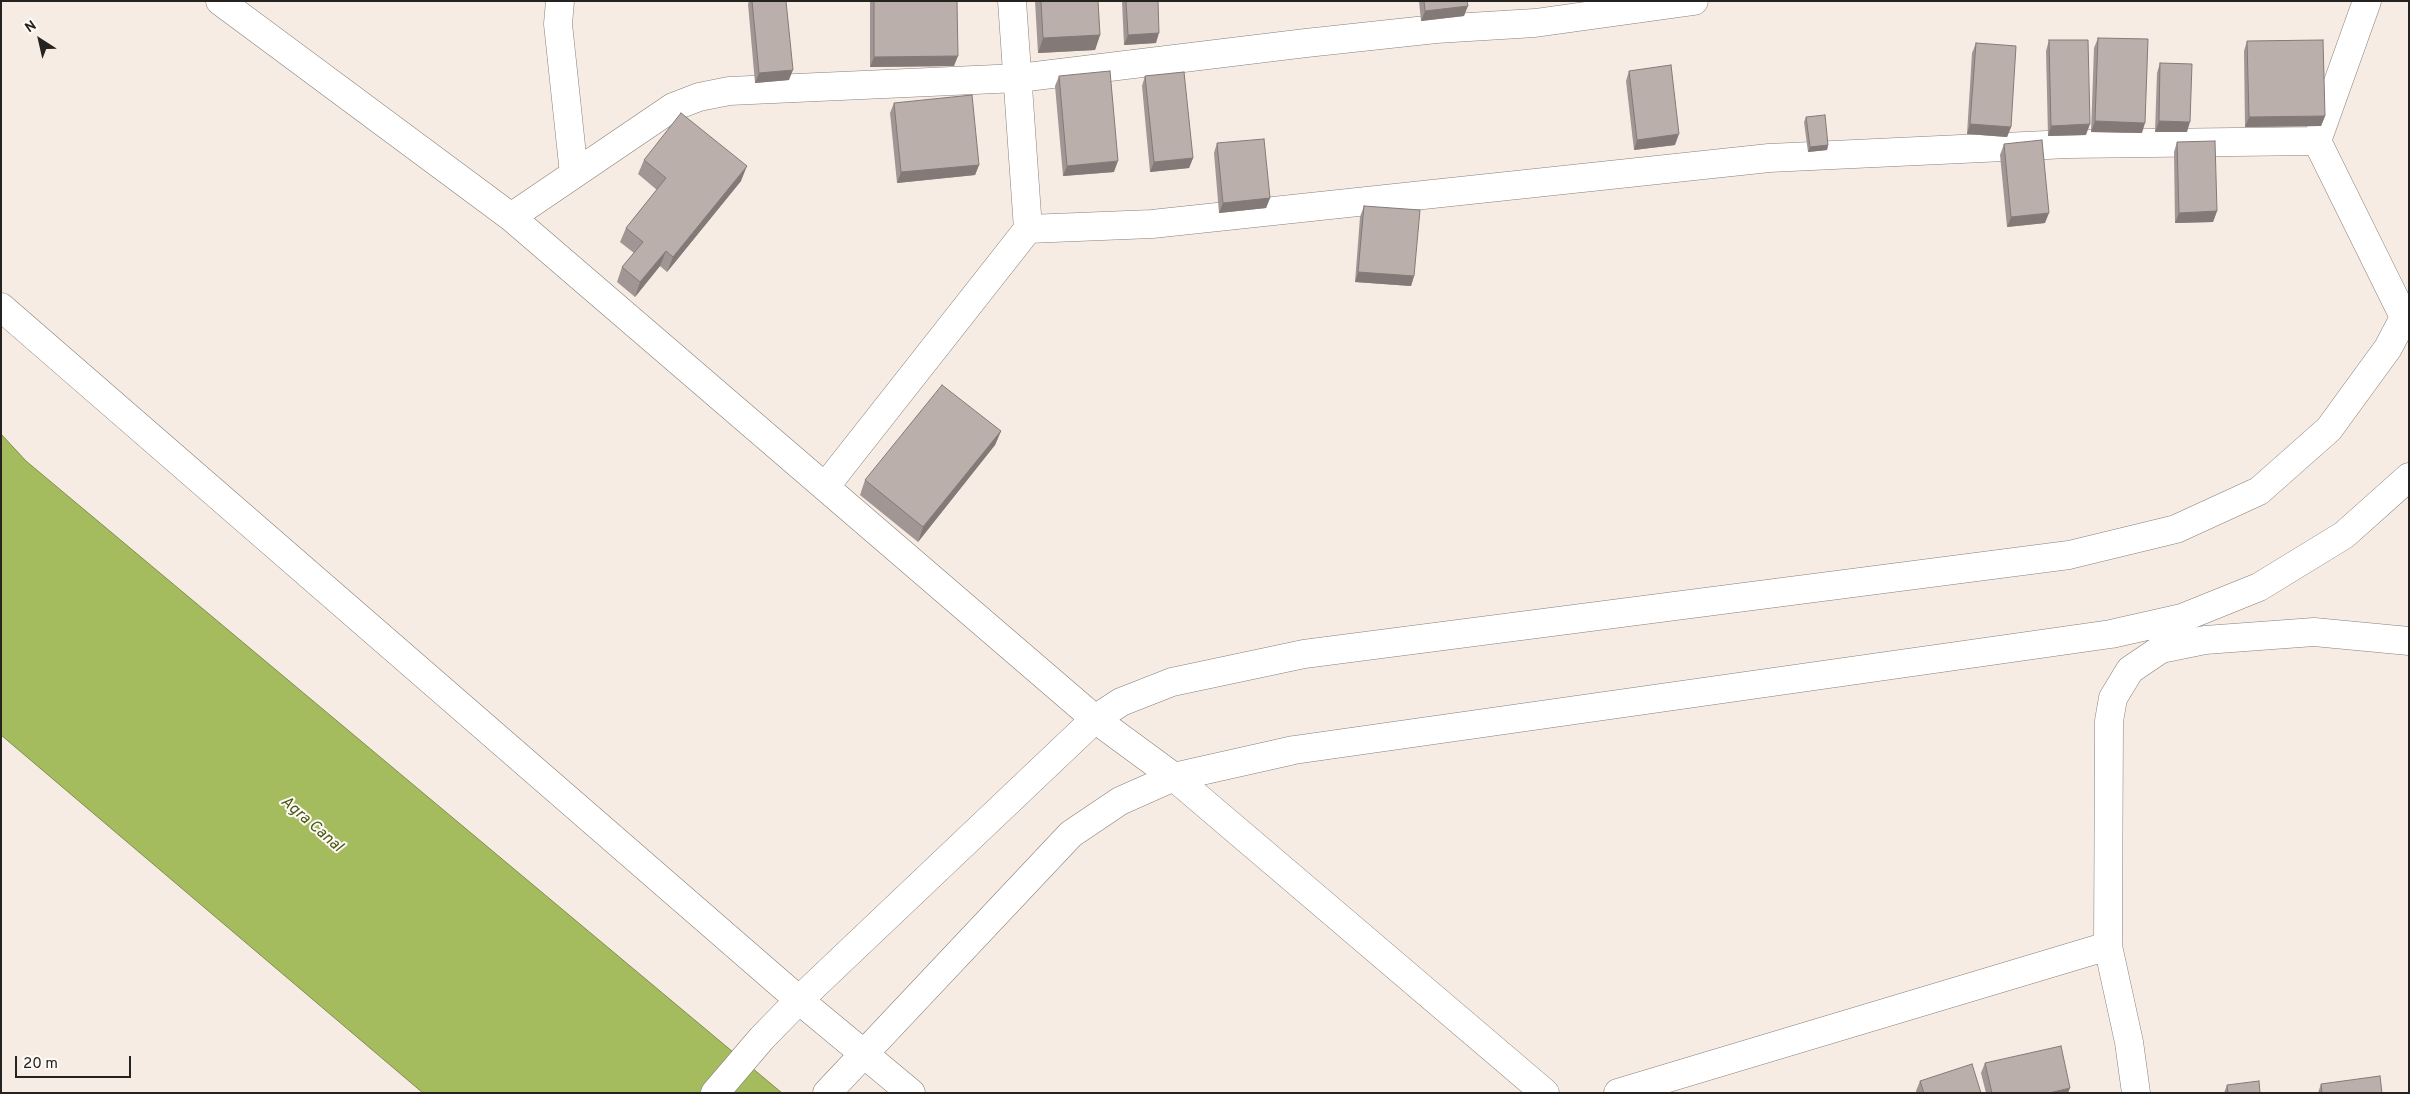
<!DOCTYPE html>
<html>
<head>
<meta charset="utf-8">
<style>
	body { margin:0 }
	#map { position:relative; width:2410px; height:1094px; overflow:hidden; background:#f6ece4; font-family:Overpass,sans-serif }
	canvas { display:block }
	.frame { position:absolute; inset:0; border:2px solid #262220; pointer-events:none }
	.north { position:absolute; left:15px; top:15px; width:50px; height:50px; -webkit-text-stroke:4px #fefaf7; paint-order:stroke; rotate:325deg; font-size:14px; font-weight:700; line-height:20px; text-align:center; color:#262220 }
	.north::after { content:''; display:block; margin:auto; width:18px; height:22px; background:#262220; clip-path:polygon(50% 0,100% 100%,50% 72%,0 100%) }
	.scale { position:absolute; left:15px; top:1056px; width:116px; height:22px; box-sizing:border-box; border:2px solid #262220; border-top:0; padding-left:6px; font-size:15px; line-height:18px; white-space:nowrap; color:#262220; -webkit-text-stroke:4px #fefaf7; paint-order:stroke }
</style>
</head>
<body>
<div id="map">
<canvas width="2410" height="1094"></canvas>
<div class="frame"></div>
<div class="north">N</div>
<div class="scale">20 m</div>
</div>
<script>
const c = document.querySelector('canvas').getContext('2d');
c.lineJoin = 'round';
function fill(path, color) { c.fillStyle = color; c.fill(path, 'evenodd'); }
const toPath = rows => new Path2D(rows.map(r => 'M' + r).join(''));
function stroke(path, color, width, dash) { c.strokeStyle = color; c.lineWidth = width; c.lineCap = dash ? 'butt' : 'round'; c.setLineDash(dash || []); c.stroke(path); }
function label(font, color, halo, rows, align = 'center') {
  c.font = font + ' Overpass,sans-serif'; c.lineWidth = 4; c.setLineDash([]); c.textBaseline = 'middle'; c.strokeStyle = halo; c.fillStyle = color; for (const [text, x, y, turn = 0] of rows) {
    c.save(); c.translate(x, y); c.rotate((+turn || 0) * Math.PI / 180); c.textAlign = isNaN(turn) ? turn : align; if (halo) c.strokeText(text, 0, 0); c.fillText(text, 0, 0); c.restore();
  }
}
const water = toPath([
	[1,434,26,461,782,1093,423,1093,1,735,1,434]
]);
fill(water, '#a5bc5e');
stroke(water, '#7f8e4b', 1);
const minor = toPath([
	[220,1,511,217,1095,719,1174,777,1545,1093],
	[560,1,558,24,574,174],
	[2367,1,2317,141,2404,317],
	[511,217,673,107,699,97,729,91,1019,78,1306,43,1436,29,1535,23,1694,1],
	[1028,229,1152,224,1769,158,2068,144,2317,141],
	[1,307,799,1000,911,1093],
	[825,487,1028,229,1012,1],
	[715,1093,762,1038,799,1000,1095,719,1121,702,1172,682,1304,654,2069,555,2176,529,2259,491,2329,429,2388,348,2409,308],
	[827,1093,1071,834,1120,801,1174,777,1294,750,2111,634,2182,618,2259,587,2344,535,2409,477],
	[1618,1093,2108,946],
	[2136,1093,2129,1042,2108,946,2109,721,2113,698,2130,670,2161,649,2205,640,2314,632,2409,641]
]);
stroke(minor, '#877f78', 29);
stroke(minor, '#fff', 28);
fill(toPath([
	[749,1,786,1,789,80,755,83,748,4],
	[870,1,957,1,954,66,870,67],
	[1035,1,1098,1,1100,35,1095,50,1038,53],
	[1122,1,1158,1,1156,43,1124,45],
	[1419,1,1467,1,1464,16,1421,21],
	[2098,38,2142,133,2091,132,2094,48],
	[2049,40,2086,135,2048,136,2046,51],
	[2247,41,2325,116,2321,126,2245,127,2244,51],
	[1976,43,2011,127,2007,137,1967,134,1972,53],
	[2160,63,2187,132,2155,132,2157,73],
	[1629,71,1675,145,1634,150,1626,81],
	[1059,76,1114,172,1063,176,1055,86],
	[1145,76,1193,158,1189,168,1150,172,1142,86],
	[894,103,979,165,975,175,897,183,890,113],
	[1806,117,1828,145,1827,150,1808,152,1804,122],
	[2177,142,2217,211,2213,222,2175,223,2174,152],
	[1217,143,1270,198,1266,208,1219,213,1214,153],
	[2004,144,2045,223,2007,227,2000,155],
	[644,160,741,181,667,272,660,266,635,297,617,282,622,267,634,253,620,242,626,228,657,190,638,174],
	[1364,206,1414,276,1411,286,1355,282,1360,217],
	[1001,431,995,445,918,542,860,495,865,480],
	[1985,1063,2068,1093,1986,1093,1981,1073],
	[1920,1081,1981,1093,1917,1093,1916,1091],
	[2321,1084,2382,1093,2318,1093],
	[2227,1085,2260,1093,2224,1093]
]), '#a19694');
fill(toPath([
	[1468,6,1464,16,1421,21,1425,11],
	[1159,33,1156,43,1124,45,1128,35],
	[1100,35,1095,50,1038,53,1043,38],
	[958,56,954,66,870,67,874,57],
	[793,70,789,80,755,83,759,73],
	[2325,116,2321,126,2245,127,2249,117],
	[2095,121,2145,123,2142,133,2091,132],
	[2159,121,2190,122,2187,132,2155,132],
	[1970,124,2011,127,2007,137,1967,134],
	[2090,124,2086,135,2048,136,2051,126],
	[1679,134,1675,145,1634,150,1637,140],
	[1828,145,1827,150,1808,152,1810,147],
	[1193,158,1189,168,1150,172,1154,162],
	[1118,161,1114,172,1063,176,1067,166],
	[979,165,975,175,897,183,901,172],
	[747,166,741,181,667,272,673,257],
	[1270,198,1266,208,1219,213,1223,203],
	[2217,211,2213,222,2175,223,2179,213],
	[2049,213,2045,223,2007,227,2011,217],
	[666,251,660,266,635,297,640,282],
	[1358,272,1414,276,1411,286,1355,282],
	[1001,431,995,445,918,542,923,527],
	[2070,1088,2068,1093,2049,1093]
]), '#837a78');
const building = toPath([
	[752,1,786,1,793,70,759,73,752,1],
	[874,1,957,1,958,56,874,57,874,1],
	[1041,1,1098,1,1100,35,1043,38,1041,1],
	[1126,1,1158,1,1159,33,1128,35,1126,1],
	[1424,1,1467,1,1468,6,1425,11,1424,1],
	[2098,38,2148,39,2145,123,2095,121,2098,38],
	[2049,40,2088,40,2090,124,2051,126,2049,40],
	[2323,40,2325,116,2249,117,2247,41,2323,40],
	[1976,43,2016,46,2011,127,1970,124,1976,43],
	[2160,63,2192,64,2190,122,2159,121,2160,63],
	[1671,65,1679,134,1637,140,1629,71,1671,65],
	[1110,71,1118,161,1067,166,1059,76,1110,71],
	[1184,72,1193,158,1154,162,1145,76,1184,72],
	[972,95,979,165,901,172,894,103,972,95],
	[681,113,747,166,673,257,666,251,640,282,622,267,643,242,626,228,666,178,644,160,681,113],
	[1825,115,1828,145,1810,147,1806,117,1825,115],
	[1264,139,1270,198,1223,203,1217,143,1264,139],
	[2042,140,2049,213,2011,217,2004,144,2042,140],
	[2215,141,2217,211,2179,213,2177,142,2215,141],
	[1364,206,1420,210,1414,276,1358,272,1364,206],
	[942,385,1001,431,923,527,865,480,942,385],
	[2061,1046,2070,1088,2049,1093,1992,1093,1985,1063,2061,1046],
	[1972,1064,1981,1093,1924,1093,1920,1081,1972,1064],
	[2380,1076,2382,1093,2322,1093,2321,1084,2380,1076],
	[2259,1081,2260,1093,2228,1093,2227,1085,2259,1081]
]);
fill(building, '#bbafac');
stroke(building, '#837a78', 1);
label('italic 16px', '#495813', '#fefaf7', [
	["Agra Canal",311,825,41]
]);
</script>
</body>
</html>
